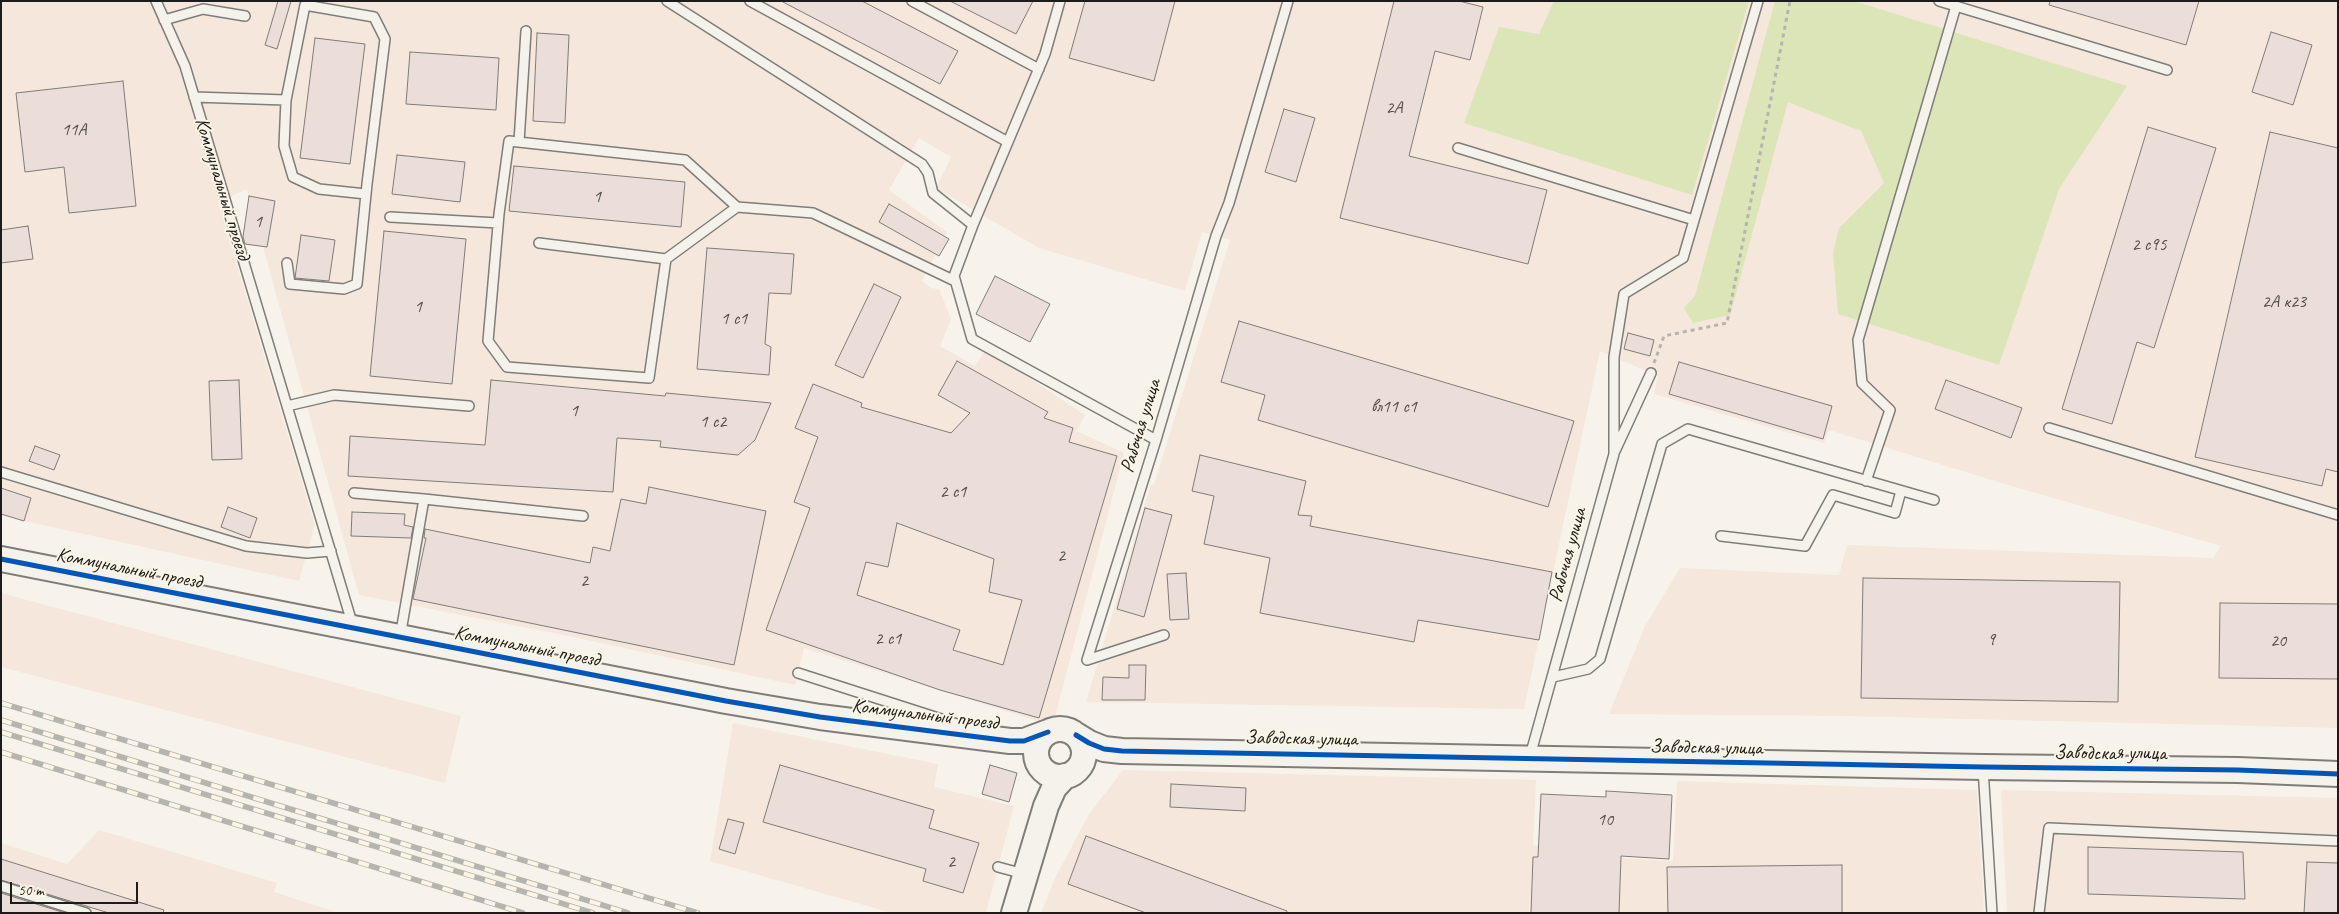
<!DOCTYPE html>
<html>
<head>
<meta charset="utf-8">
<style>
	body { margin:0 }
	#map { position:relative; width:2339px; height:914px; overflow:hidden; background:#f7f3ea; font-family:Caveat,sans-serif }
	canvas { display:block }
	.frame { position:absolute; inset:0; border:2px solid #1c1c1c; pointer-events:none }
	.scale { position:absolute; left:10px; top:882px; width:128px; height:22px; box-sizing:border-box; border:2px solid #1c1c1c; border-top:0; padding-left:6px; font-size:15px; line-height:18px; white-space:nowrap; color:#1c1c1c; -webkit-text-stroke:4px #fcf5e5; paint-order:stroke }
</style>
</head>
<body>
<div id="map">
<canvas width="2339" height="914"></canvas>
<div class="frame"></div>
<div class="scale">50 m</div>
</div>
<script>
const c = document.querySelector('canvas').getContext('2d');
c.lineJoin = 'round';
function fill(path, color) { c.fillStyle = color; c.fill(path, 'evenodd'); }
const toPath = rows => new Path2D(rows.map(r => 'M' + r).join(''));
function stroke(path, color, width, dash) { c.strokeStyle = color; c.lineWidth = width; c.lineCap = dash ? 'butt' : 'round'; c.setLineDash(dash || []); c.stroke(path); }
function label(font, color, halo, rows, align = 'center') {
  c.font = font + ' Caveat,sans-serif'; c.lineWidth = 4; c.setLineDash([]); c.textBaseline = 'middle'; c.strokeStyle = halo; c.fillStyle = color; for (const [text, x, y, turn = 0] of rows) {
    c.save(); c.translate(x, y); c.rotate((+turn || 0) * Math.PI / 180); c.textAlign = isNaN(turn) ? turn : align; if (halo) c.strokeText(text, 0, 0); c.fillText(text, 0, 0); c.restore();
  }
}
fill(toPath([
	[1,1,2338,1,2338,728,1845,716,1609,714,1645,626,1680,568,1839,575,1847,545,2213,558,2221,546,2008,485,1829,430,1824,443,1654,394,1658,376,1600,351,1524,709,1086,702,1151,484,1154,485,1157,475,1230,240,1202,232,1185,291,1039,248,936,188,951,157,919,138,889,190,947,232,922,281,931,288,939,289,951,319,940,346,975,366,986,349,1085,415,1077,431,1124,453,1055,717,1044,723,804,648,795,685,569,636,359,595,247,189,218,202,315,525,299,581,24,521,1,514],
	[1,593,461,716,445,783,1,667],
	[733,723,938,764,934,787,1014,806,986,913,892,913,710,861],
	[1123,770,1536,780,1533,845,1602,857,1673,861,1677,781,1977,790,1984,913,1530,913,1530,894,1529,913,1041,913,1055,878,1089,814],
	[2001,790,2338,798,2338,913,2007,913],
	[99,830,277,883,274,892,339,913,1,913,1,843,67,864]
]), '#f6e7dd');
fill(toPath([
	[1554,1,1749,1,1692,195,1464,123,1499,27,1539,34],
	[1775,1,1854,1,2127,86,2059,189,1999,365,1838,314,1833,253,1839,228,1884,183,1861,131,1788,102,1730,315,1693,323,1684,308,1695,296]
]), '#dce5b8');
const building = toPath([
	[278,1,291,1,277,49,265,45,278,1],
	[781,1,862,1,958,51,940,84,781,1],
	[950,1,1033,1,1016,34,950,1],
	[1085,1,1175,1,1154,81,1069,58,1085,1],
	[1394,1,1459,1,1483,7,1470,60,1435,51,1409,156,1547,190,1528,264,1340,218,1394,1],
	[2050,1,2199,1,2186,45,2049,5,2050,1],
	[2271,32,2312,45,2293,105,2252,92,2271,32],
	[537,33,569,35,565,123,533,121,537,33],
	[315,38,365,44,350,164,300,158,315,38],
	[410,52,499,58,496,110,406,104,410,52],
	[123,81,136,206,69,213,64,167,25,172,16,93,123,81],
	[1284,109,1315,118,1296,182,1265,172,1284,109],
	[2148,127,2216,148,2154,348,2137,342,2112,424,2062,409,2148,127],
	[2270,132,2338,148,2338,472,2326,469,2322,486,2195,457,2270,132],
	[397,155,465,162,460,202,392,194,397,155],
	[514,166,685,182,681,227,509,211,514,166],
	[249,196,275,201,267,247,245,244,243,237,249,196],
	[889,204,949,239,939,256,879,222,889,204],
	[28,226,33,259,1,263,1,230,28,226],
	[384,231,466,239,452,384,370,376,384,231],
	[301,235,335,240,329,281,295,278,301,235],
	[707,248,794,254,791,294,769,293,765,344,771,347,769,375,697,369,707,248],
	[995,276,1050,304,1030,342,976,314,995,276],
	[874,284,901,297,863,378,835,365,874,284],
	[1239,321,1574,421,1548,507,1258,420,1265,395,1221,382,1239,321],
	[1628,333,1654,340,1650,356,1624,349,1628,333],
	[957,361,1048,412,1044,418,1073,428,1069,442,1117,456,1039,718,940,690,766,630,810,508,794,502,818,437,795,428,813,384,862,403,861,407,951,433,970,413,938,395,957,361],
	[897,523,994,559,989,592,1022,600,1003,665,953,650,960,630,857,595,866,562,888,567,897,523],
	[1679,362,1832,406,1823,439,1669,394,1679,362],
	[239,380,242,459,212,460,209,381,239,380],
	[491,380,665,396,666,393,771,403,755,440,738,455,660,447,661,441,617,438,613,492,348,476,350,436,485,445,491,380],
	[1946,380,2022,408,2011,438,1935,409,1946,380],
	[35,446,60,455,54,470,29,461,35,446],
	[1200,455,1306,481,1298,515,1312,516,1310,526,1552,572,1539,640,1418,620,1414,642,1260,613,1270,558,1204,544,1214,496,1192,491,1200,455],
	[649,487,766,511,734,665,413,599,426,538,424,538,425,529,590,563,593,547,610,551,621,499,646,504,649,487],
	[1,488,31,498,24,521,1,514,1,488],
	[228,507,257,518,250,538,221,527,228,507],
	[1145,508,1172,515,1144,617,1117,609,1145,508],
	[352,512,405,514,404,525,413,527,411,538,351,536,352,512],
	[1186,573,1189,619,1170,620,1167,574,1186,573],
	[1863,578,2120,582,2118,702,1861,698,1863,578],
	[2220,603,2338,604,2338,679,2219,678,2220,603],
	[1129,665,1146,665,1145,700,1102,700,1103,677,1129,678,1129,665],
	[780,765,934,810,929,828,979,843,963,893,923,881,926,869,763,822,780,765],
	[990,765,1017,773,1009,802,982,794,990,765],
	[1171,784,1246,788,1245,811,1170,807,1171,784],
	[1606,791,1672,795,1669,859,1621,856,1619,913,1531,913,1533,857,1538,857,1541,794,1606,797,1606,791],
	[728,819,744,823,735,854,719,849,728,819],
	[1086,836,1287,911,1287,913,1146,913,1068,884,1086,836],
	[2088,847,2243,852,2245,899,2088,894,2088,847],
	[1,859,164,910,163,913,109,913,1,880,1,859],
	[2307,862,2338,863,2338,913,2304,913,2307,862],
	[1842,865,1842,913,1668,913,1667,867,1842,865],
	[1,893,65,913,1,913,1,893]
]);
fill(building, '#ebddd8');
stroke(building, '#7f7d79', 1);
const lane = toPath([
	[156,1,185,66,353,626],
	[667,1,922,164,928,173,933,193,973,225,954,276,972,339,1156,440],
	[750,1,1008,142],
	[912,1,1039,69],
	[1939,1,2167,70],
	[164,20,203,9,245,16],
	[194,97,286,100,305,5,374,17,385,39,367,184,357,284,344,289,290,284,287,263],
	[286,100,284,146,293,177,319,189,366,194],
	[519,142,526,31],
	[1458,148,1694,220],
	[737,207,685,160,509,141,499,214,488,341,507,367,649,378,666,259,737,207,813,213,955,281],
	[390,217,498,223],
	[973,225,1045,54,1060,1],
	[539,243,666,259],
	[287,406,334,395,469,406],
	[2049,428,2338,515],
	[1615,451,1651,373],
	[1,472,246,546,307,553,331,551],
	[1866,481,1890,410,1862,383,1858,340,1956,6],
	[354,493,424,499],
	[1721,536,1805,546,1833,495,1895,513,1901,491],
	[400,637,424,499,583,516],
	[1087,660,1156,440,1216,236,1229,203,1288,1],
	[1087,660,1164,635],
	[798,673,957,724],
	[1553,677,1588,669,1600,659,1662,444,1688,429,1934,500],
	[1530,756,1614,454,1614,357,1624,294,1683,258,1758,1],
	[1983,768,1992,913],
	[998,867,1024,874],
	[1,886,86,913],
	[2039,913,2049,828,2338,841]
]);
const secondary = toPath([
	[1,559,726,701,820,717,1010,741,1024,741,1048,732],
	'1036 753a24 24 0 1 1 48 0a24 24 0 1 1-48 0Z',
	[1076,735,1089,743,1104,749,1122,751,1983,767,2238,770,2338,774],
	[1014,913,1046,806,1054,788,1065,776]
]);
stroke(lane, '#7f7d79', 12);
stroke(secondary, '#7f7d79', 28);
stroke(toPath([
	[1654,363,1664,336,1727,323,1790,1]
]), '#b6b4af', 3, [4, 4]);
stroke(lane, '#f5f2ec', 9);
stroke(secondary, '#f5f2ec', 24);
const rail = toPath([
	[1,703,698,913],
	[1,720,628,913],
	[1,732,593,913],
	[1,752,523,913]
]);
stroke(rail, '#b6b4af', 5.5);
stroke(rail, '#fcf5e5', 4, [11]);
stroke(toPath([
	[1,559,726,701,820,717,1010,741,1024,741,1048,732],
	[1076,735,1089,743,1104,749,1122,751,1983,767,2238,770,2338,774]
]), '#0057b8', 5);
label('18px', '#514d4c', null, [
	["2А",1394,108],
	["11А",74,130],
	["1",597,197],
	["1",258,222],
	["2 с95",2149,245],
	["2А к23",2284,302],
	["1",418,307],
	["1 с1",734,319],
	["вл11 с1",1394,407],
	["1",574,411],
	["1 с2",713,422],
	["2 с1",953,492],
	["2",1061,556],
	["2",584,581],
	["2 с1",888,639],
	["9",1991,640],
	["20",2278,641],
	["10",1605,820],
	["2",951,862]
]);
label('20px', '#1c1c1c', '#fcf5e5', [
	["Коммунальный проезд",222,189,73],
	["Рабочая улица",1141,426,-73],
	["Рабочая улица",1568,555,-75],
	["Коммунальный проезд",129,569,11],
	["Коммунальный проезд",527,647,11],
	["Коммунальный проезд",925,715,7],
	["Заводская улица",1301,739,1],
	["Заводская улица",1706,748,1],
	["Заводская улица",2110,754]
]);
</script>
</body>
</html>
